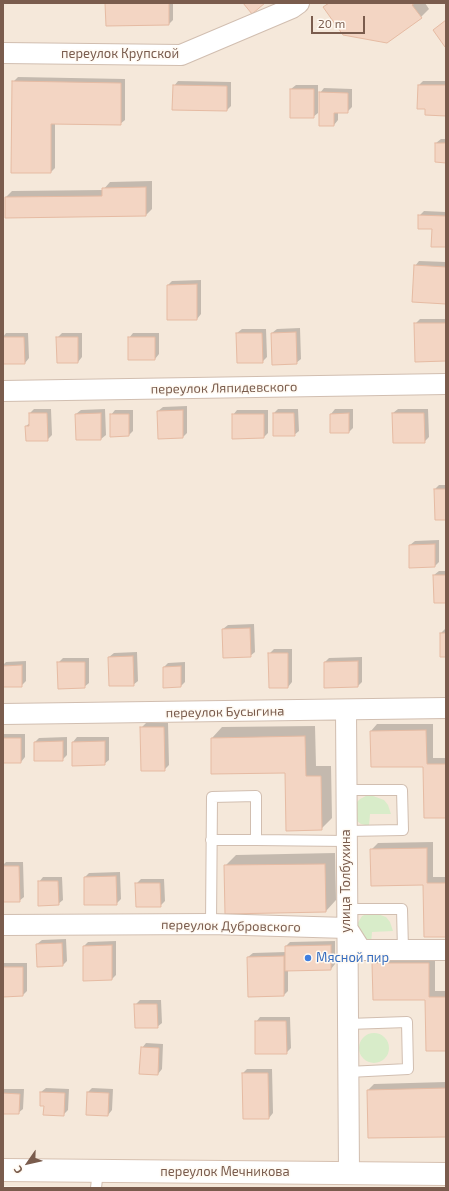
<!DOCTYPE html>
<html>
<head>
<meta charset="utf-8">
<style>
	body { margin:0 }
	#map { position:relative; width:449px; height:1191px; overflow:hidden; background:#fdf6ec; font-family:"Exo 2",sans-serif }
	canvas { display:block }
	.frame { position:absolute; inset:0; border:4px solid #7a5c4d; pointer-events:none }
	.north { position:absolute; left:8px; top:1143px; width:40px; height:40px; -webkit-text-stroke:3px #fffaf3; paint-order:stroke; rotate:236deg; font-size:11px; font-weight:700; line-height:16px; text-align:center; color:#7a5c4d }
	.north::after { content:''; display:block; margin:auto; width:14px; height:18px; background:#7a5c4d; clip-path:polygon(50% 0,100% 100%,50% 72%,0 100%) }
	.scale { position:absolute; left:311px; top:16px; width:54px; height:18px; box-sizing:border-box; border:2px solid #7a5c4d; border-top:0; padding-left:5px; font-size:12px; line-height:14px; white-space:nowrap; color:#7a5c4d; -webkit-text-stroke:3px #fffaf3; paint-order:stroke }
</style>
</head>
<body>
<div id="map">
<canvas width="449" height="1191"></canvas>
<div class="frame"></div>
<div class="north">С</div>
<div class="scale">20 m</div>
</div>
<script>
const c = document.querySelector('canvas').getContext('2d');
c.lineJoin = 'round';
function fill(path, color) { c.fillStyle = color; c.fill(path, 'evenodd'); }
const toPath = rows => new Path2D(rows.map(r => 'M' + r).join(''));
function stroke(path, color, width, dash) { c.strokeStyle = color; c.lineWidth = width; c.lineCap = dash ? 'butt' : 'round'; c.setLineDash(dash || []); c.stroke(path); }
function label(font, color, halo, rows, align = 'center') {
  c.font = font + ' "Exo 2",sans-serif'; c.lineWidth = 3; c.setLineDash([]); c.textBaseline = 'middle'; c.strokeStyle = halo; c.fillStyle = color; for (const [text, x, y, turn = 0] of rows) {
    c.save(); c.translate(x, y); c.rotate((+turn || 0) * Math.PI / 180); c.textAlign = isNaN(turn) ? turn : align; if (halo) c.strokeText(text, 0, 0); c.fillText(text, 0, 0); c.restore();
  }
}
fill(toPath([
	[3,3,446,3,446,1188,111,1188,3,1186]
]), '#f5e8da');
fill(toPath([
	[366,796,373,796,384,800,388,805,391,814,370,814,369,826,361,824,357,821,356,803,360,799],
	[375,913,386,917,390,922,393,931,372,932,371,944,368,943,356,926,362,916,367,914],
	'359 1048a15 15 0 1 1 30 0a15 15 0 1 1-30 0Z'
]), '#d8ecc9');
fill(toPath([
	[106,3,173,3,173,20,169,24],
	[328,3,425,3,429,9,421,17,324,7],
	[18,77,125,79,125,120,120,124,55,123,55,168,51,172,13,82],
	[178,81,231,82,231,106,227,110,174,86],
	[423,81,446,81,446,115,426,108,419,85],
	[296,85,318,85,318,113,313,117,291,117,291,89],
	[324,88,352,89,352,107,347,112,338,112,338,120,334,125,320,93],
	[441,139,446,139,446,162,436,143],
	[152,181,152,209,146,215,6,197,12,191,103,190,110,182],
	[424,211,446,212,446,246,433,228,419,216],
	[419,261,446,262,446,303,415,266],
	[201,280,201,314,197,319,168,319,168,285,172,281],
	[420,319,446,319,446,360,415,324],
	[300,328,301,359,296,363,272,333,277,329],
	[242,329,266,329,267,357,262,362,237,333],
	[6,333,28,333,29,358,25,363,3,363,3,337],
	[62,333,82,333,82,357,78,362,57,338],
	[133,333,159,333,159,354,155,359,129,359,129,338],
	[187,406,187,433,183,437,158,411,163,407],
	[34,409,51,409,52,435,47,440,26,426,30,423,30,413],
	[105,409,106,435,101,439,77,439,76,414,81,410],
	[278,409,298,409,299,431,294,435,274,413],
	[335,409,353,409,353,428,349,432,331,432,331,414],
	[398,409,428,409,429,437,424,442,393,413],
	[115,410,133,410,133,431,129,435,111,415],
	[237,410,268,410,268,433,264,437,233,415],
	[439,485,446,485,446,519,435,489],
	[439,540,439,562,435,566,410,567,410,545,415,541],
	[439,571,446,571,446,602,434,575],
	[254,624,255,652,250,656,223,629,228,625],
	[445,629,446,629,446,656,441,633],
	[274,649,292,649,292,682,288,687,269,654],
	[137,652,138,681,133,685,109,657,114,653],
	[362,657,362,682,358,686,325,662,329,658],
	[63,658,89,658,89,683,84,687,58,663],
	[26,661,26,681,21,686,3,686,3,665,6,662],
	[185,662,185,682,181,686,164,667,168,663],
	[146,723,168,723,169,765,164,770,141,728],
	[377,724,433,724,433,758,446,758,446,817,424,766,371,731],
	[315,726,316,766,331,766,332,818,321,829,286,772,212,773,212,738,222,727],
	[3,734,25,734,25,757,21,762,3,762],
	[67,737,67,755,62,760,35,742,39,738],
	[77,737,109,737,109,760,104,764,73,765,73,742],
	[433,842,433,877,446,877,446,936,424,884,371,850,378,843],
	[335,853,336,900,326,911,225,866,236,855],
	[6,862,23,862,24,897,19,901,3,901,3,865],
	[120,872,121,899,116,904,85,877,89,873],
	[43,877,62,877,63,900,58,904,39,882],
	[141,879,164,879,165,901,160,906,136,884],
	[66,939,67,961,63,965,37,944,42,940],
	[116,941,116,975,112,979,84,946,88,942],
	[335,941,335,964,331,969,288,970,288,991,284,995,249,996,248,957,253,953,286,952,286,946,290,942],
	[435,956,435,991,446,991,446,1050,426,998,373,964,380,957],
	[4,963,27,963,27,991,23,995,3,996,3,965],
	[140,1000,161,1000,162,1023,157,1027,135,1005],
	[260,1017,290,1017,291,1048,286,1053,256,1022],
	[146,1043,163,1044,162,1069,158,1074,142,1048],
	[247,1069,272,1069,273,1113,269,1118,243,1073],
	[446,1082,446,1136,368,1090,374,1084],
	[46,1088,69,1089,68,1110,63,1115,41,1092],
	[92,1088,113,1089,112,1110,108,1115,87,1114,88,1092],
	[3,1089,24,1089,23,1109,18,1113,3,1113]
]), '#0003');
const building = toPath([
	[105,3,169,3,169,25,106,26,105,3],
	[243,3,265,3,252,14,243,3],
	[329,3,415,3,412,5,422,18,387,43,343,35,323,7,329,3],
	[446,20,446,47,445,47,433,30,446,20],
	[12,81,121,83,121,125,51,124,51,173,11,173,12,81],
	[173,85,227,86,227,111,172,110,173,85],
	[418,85,446,85,446,116,425,115,425,109,417,109,418,85],
	[290,89,314,89,314,118,290,118,290,89],
	[319,92,348,93,348,113,334,113,334,126,319,126,319,92],
	[435,143,446,143,446,163,435,162,435,143],
	[146,187,146,216,5,218,5,197,102,196,102,188,146,187],
	[418,215,446,216,446,247,431,247,432,229,418,229,418,215],
	[414,265,446,267,446,304,412,302,414,265],
	[197,284,197,320,167,320,167,285,197,284],
	[414,323,446,323,446,361,415,362,414,323],
	[296,332,297,364,272,365,271,333,296,332],
	[236,333,262,333,263,363,237,363,236,333],
	[3,337,24,337,25,364,3,364,3,337],
	[56,337,78,337,78,363,57,363,56,337],
	[128,337,155,337,155,360,128,360,128,337],
	[183,410,183,438,158,439,157,411,183,410],
	[29,413,47,413,48,441,26,441,25,426,29,426,29,413],
	[101,413,101,440,76,440,75,414,101,413],
	[273,413,294,413,295,436,273,436,273,413],
	[349,413,349,433,330,433,330,414,349,413],
	[392,413,424,413,425,443,393,443,392,413],
	[110,414,129,414,129,436,110,437,110,414],
	[232,414,264,414,264,438,232,439,232,414],
	[434,489,446,489,446,520,435,520,434,489],
	[435,544,435,567,409,568,409,545,435,544],
	[433,575,446,575,446,603,434,603,433,575],
	[250,628,251,657,223,658,222,629,250,628],
	[440,633,446,633,446,657,440,657,440,633],
	[268,653,288,653,288,688,269,688,268,653],
	[133,656,134,686,109,686,108,657,133,656],
	[358,661,358,687,324,688,324,662,358,661],
	[57,662,85,662,85,688,58,689,57,662],
	[22,665,22,687,3,687,3,666,22,665],
	[181,666,181,687,163,688,163,667,181,666],
	[140,727,164,727,165,771,141,771,140,727],
	[426,730,427,764,446,764,446,818,424,818,423,767,371,767,370,731,426,730],
	[305,736,306,776,321,776,322,830,286,831,285,773,211,774,211,738,305,736],
	[3,738,21,738,21,763,3,763,3,738],
	[63,741,63,761,34,761,34,742,63,741],
	[105,741,105,765,72,766,72,742,105,741],
	[427,848,427,883,446,883,446,937,424,937,423,885,371,886,370,849,427,848],
	[325,864,326,912,225,914,224,865,325,864],
	[3,866,19,866,20,902,3,902,3,866],
	[116,876,117,905,84,905,84,877,116,876],
	[38,881,58,881,59,905,38,906,38,881],
	[135,883,160,883,161,907,136,907,135,883],
	[62,943,63,966,37,967,36,944,62,943],
	[112,945,112,980,83,981,83,946,112,945],
	[331,945,331,970,285,971,285,946,331,945],
	[284,956,284,996,248,997,247,957,284,956],
	[372,963,429,963,429,997,446,997,446,1051,426,1051,425,1000,373,1000,372,963],
	[3,967,23,967,23,996,3,997,3,967],
	[134,1004,157,1004,158,1028,135,1028,134,1004],
	[255,1021,286,1021,287,1054,255,1054,255,1021],
	[141,1047,159,1048,158,1075,139,1074,141,1047],
	[242,1073,268,1073,269,1119,243,1119,242,1073],
	[446,1088,446,1137,368,1138,367,1090,446,1088],
	[40,1092,65,1093,64,1116,43,1115,44,1106,40,1106,40,1092],
	[87,1092,109,1093,108,1116,86,1115,87,1092],
	[3,1093,20,1094,19,1114,3,1114,3,1093]
]);
fill(building, '#f3d5c3');
stroke(building, '#e6bba3', 1);
const lane = toPath([
	[346,831,403,830,402,790,346,790],
	[211,840,256,840],
	[347,909,402,909,403,950],
	[211,924,212,797,256,796,256,840,346,841],
	[348,1024,407,1022,408,1069,348,1072],
	[96,1188,98,1170]
]);
const street = toPath([
	[3,53,181,55,292,8,299,3],
	[3,391,446,384],
	[346,710,349,1173],
	[3,714,446,708],
	[3,925,211,924,347,928,361,950,446,950]
]);
const secondary = toPath([
	[3,1170,446,1174]
]);
stroke(lane, '#d1beb0', 12);
stroke(street, '#d1beb0', 22);
stroke(secondary, '#d6c0b0', 24);
stroke(lane, '#fff', 10);
stroke(street, '#fff', 20);
stroke(secondary, '#fff', 22);
for (const [x, y, r, color] of [
	[308,958,4,"#3f7fe0"]
]) { const dot = new Path2D(); dot.arc(x, y, r, 0, 2 * Math.PI); c.fillStyle = color; c.fill(dot); stroke(dot, '#fffaf3', 1.5); }
label('13px', '#7a5c4d', '#fffaf3', [
	["переулок Крупской",120,54],
	["переулок Ляпидевского",224,388,-1],
	["переулок Бусыгина",225,712,-1],
	["улица Толбухина",346,881,-90],
	["переулок Дубровского",231,926,1],
	["переулок Мечникова",225,1172]
]);
label('13px', '#366cbe', '#fffaf3', [
	["Мясной пир",316,958]
], 'left');
</script>
</body>
</html>
